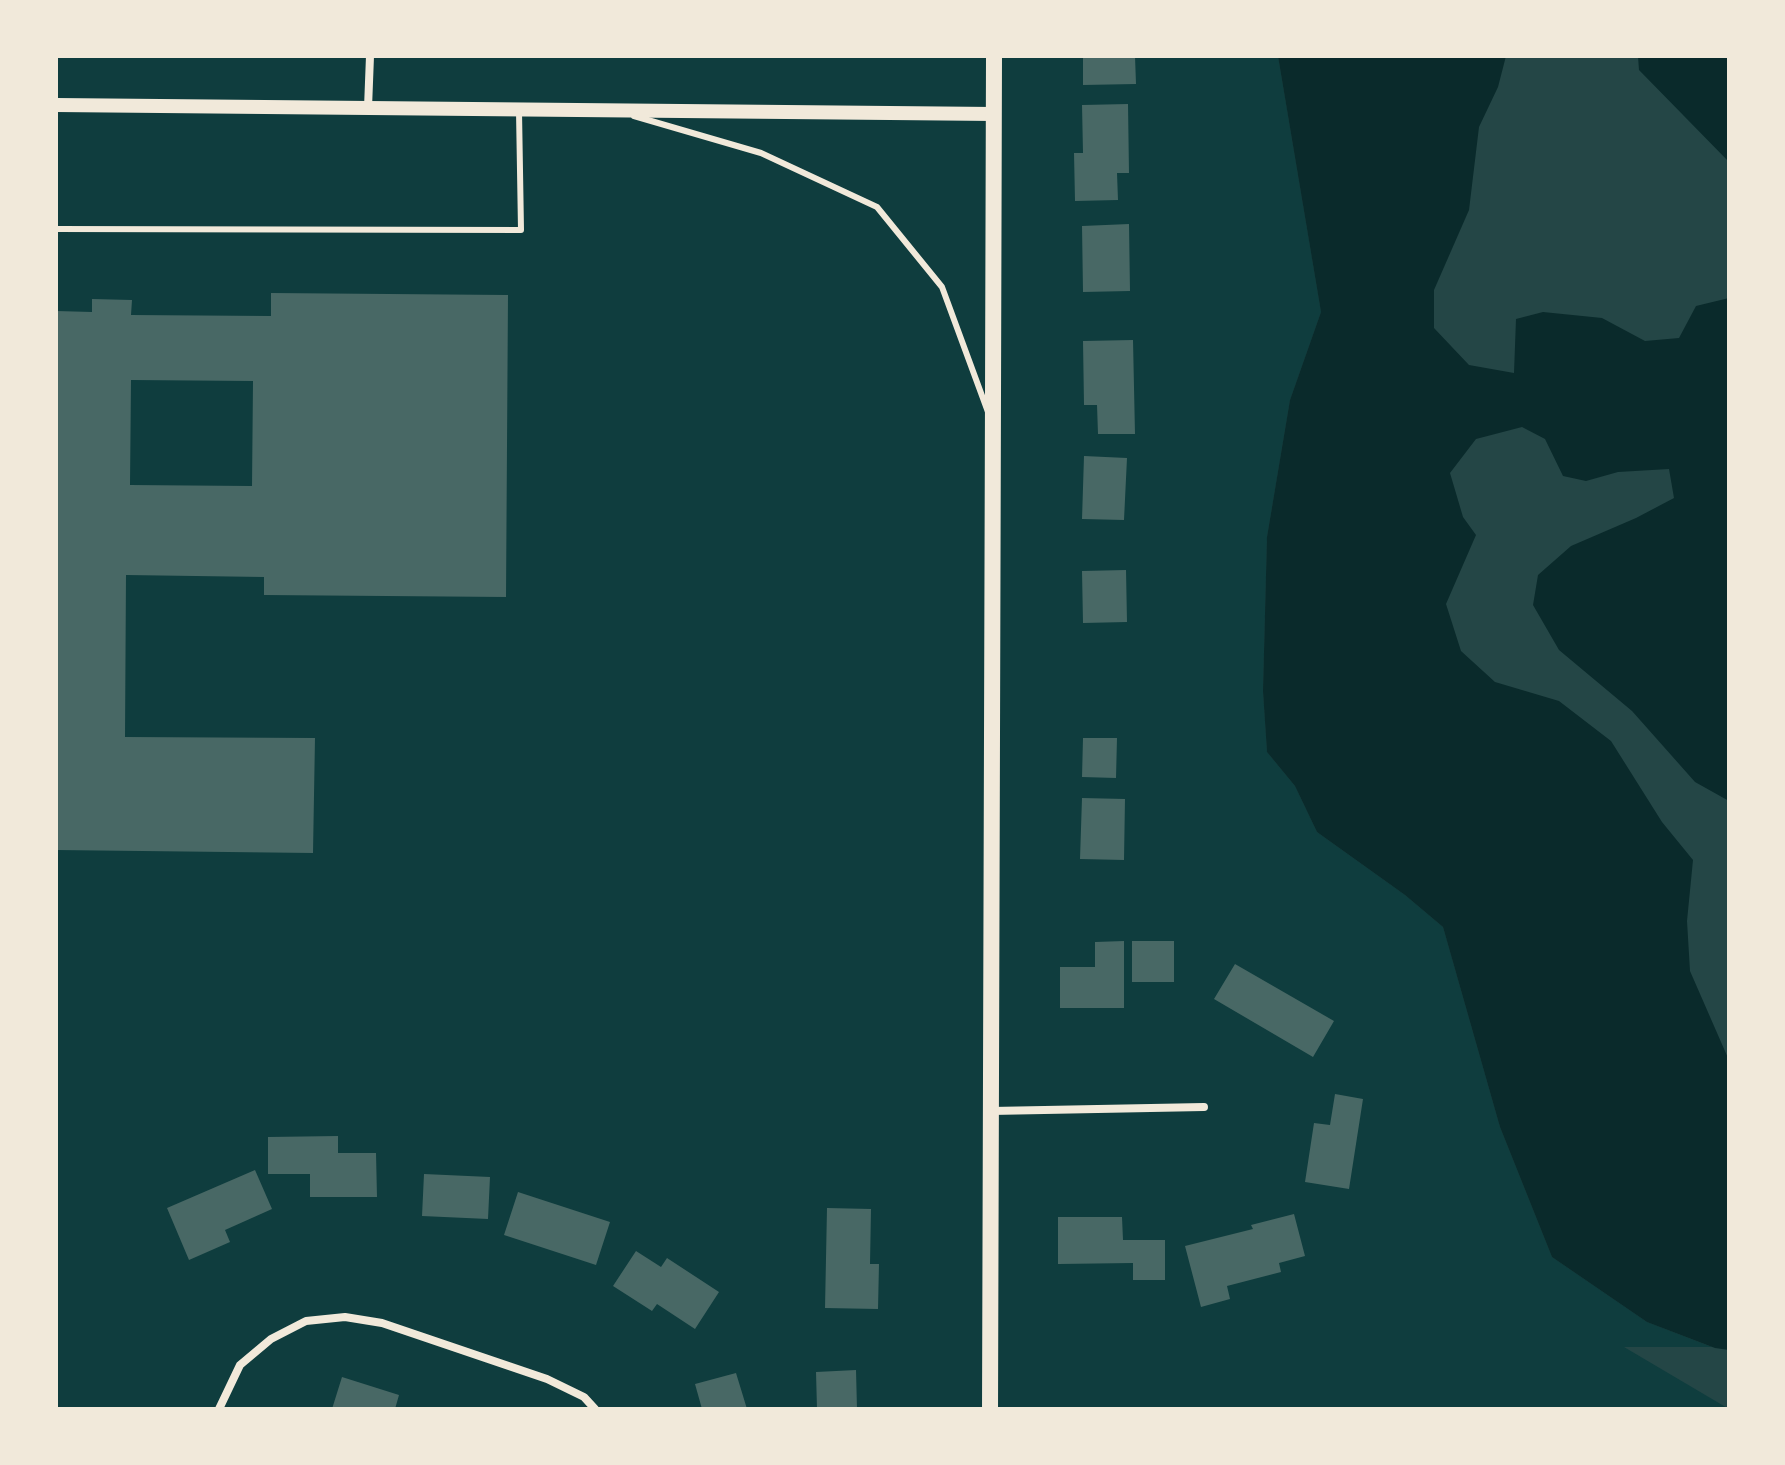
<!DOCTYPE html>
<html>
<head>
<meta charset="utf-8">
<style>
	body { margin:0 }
	#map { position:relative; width:1785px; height:1465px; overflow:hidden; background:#0f3d3e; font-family:Karla,sans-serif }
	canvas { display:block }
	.frame { position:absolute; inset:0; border:58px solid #f1e9da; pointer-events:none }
</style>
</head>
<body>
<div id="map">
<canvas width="1785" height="1465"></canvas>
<div class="frame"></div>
</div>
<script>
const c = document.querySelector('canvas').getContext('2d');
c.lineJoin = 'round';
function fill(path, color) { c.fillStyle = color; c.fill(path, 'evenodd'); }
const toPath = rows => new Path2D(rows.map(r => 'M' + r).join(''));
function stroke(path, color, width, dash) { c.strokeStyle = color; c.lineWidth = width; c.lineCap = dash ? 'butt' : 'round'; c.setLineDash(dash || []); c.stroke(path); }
fill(toPath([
	[1278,56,1729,56,1729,1409,1624,1347,1712,1347,1647,1322,1552,1257,1500,1127,1443,927,1405,895,1317,832,1295,786,1267,752,1263,691,1267,537,1290,400,1321,312]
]), '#244646');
fill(toPath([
	[1278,56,1506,56,1498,87,1479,127,1469,210,1434,290,1434,328,1469,365,1514,373,1516,319,1543,312,1602,318,1645,341,1679,338,1696,306,1729,298,1729,801,1695,782,1632,711,1559,650,1533,605,1538,575,1571,546,1636,518,1674,498,1669,469,1618,472,1586,481,1563,476,1545,439,1522,427,1476,439,1450,473,1463,517,1476,535,1446,604,1461,651,1495,682,1559,701,1611,741,1662,822,1693,860,1687,921,1690,971,1728,1058,1729,1067,1729,1350,1715,1348,1647,1322,1552,1257,1500,1127,1443,927,1405,895,1317,832,1295,786,1267,752,1263,691,1267,537,1290,400,1321,312],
	[1638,56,1729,56,1729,162,1639,70]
]), '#0a2a2b');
fill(toPath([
	[1083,56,1135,56,1136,84,1083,85],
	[1128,104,1129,173,1117,173,1118,200,1075,201,1074,153,1083,153,1082,105],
	[1129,224,1130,291,1083,292,1082,226],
	[271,293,508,295,506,597,264,595,264,577,126,575,125,737,315,738,313,853,56,850,56,311,92,312,92,299,132,300,131,315,271,316],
	[131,380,253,381,252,486,130,485],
	[1133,340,1135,434,1098,434,1097,405,1084,405,1083,341],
	[1084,456,1127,458,1124,520,1082,519],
	[1126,570,1127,622,1083,623,1082,571],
	[1083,738,1117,738,1116,778,1082,777],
	[1082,798,1125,799,1124,860,1080,859],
	[1124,941,1124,1008,1060,1008,1060,967,1095,967,1095,942],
	[1132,941,1174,941,1174,982,1132,982],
	[1235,964,1334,1021,1313,1057,1214,999],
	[1335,1094,1363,1099,1349,1189,1305,1182,1314,1123,1330,1125],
	[338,1136,338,1153,376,1153,377,1197,310,1197,310,1174,268,1174,268,1137],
	[255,1170,272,1209,225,1230,230,1242,189,1260,167,1208],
	[424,1174,490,1177,488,1219,422,1216],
	[518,1192,610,1222,596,1265,504,1235],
	[827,1208,871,1209,870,1264,879,1264,878,1309,825,1308],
	[1294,1214,1305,1256,1279,1263,1281,1272,1227,1286,1230,1299,1201,1307,1185,1246,1253,1229,1251,1225],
	[1058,1217,1122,1217,1123,1240,1165,1240,1165,1280,1133,1280,1133,1263,1058,1264],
	[636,1251,661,1267,667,1258,719,1292,695,1329,657,1304,652,1311,613,1286],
	[856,1370,857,1409,817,1409,816,1372],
	[736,1373,747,1409,702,1409,695,1384],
	[342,1377,399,1395,395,1409,332,1409]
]), '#486865');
stroke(toPath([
	[634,116,761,153,877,207,942,287,988,412],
	[56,229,521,230,519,111]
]), '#f1e9da', 6);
stroke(toPath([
	[368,108,370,56],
	[991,1111,1204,1107],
	[219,1409,240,1365,271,1339,306,1321,345,1317,382,1323,547,1379,584,1397,595,1409]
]), '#f1e9da', 8);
stroke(toPath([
	[56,105,994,114]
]), '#f1e9da', 14);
stroke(toPath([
	[990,1409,994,56]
]), '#f1e9da', 16);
</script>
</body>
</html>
